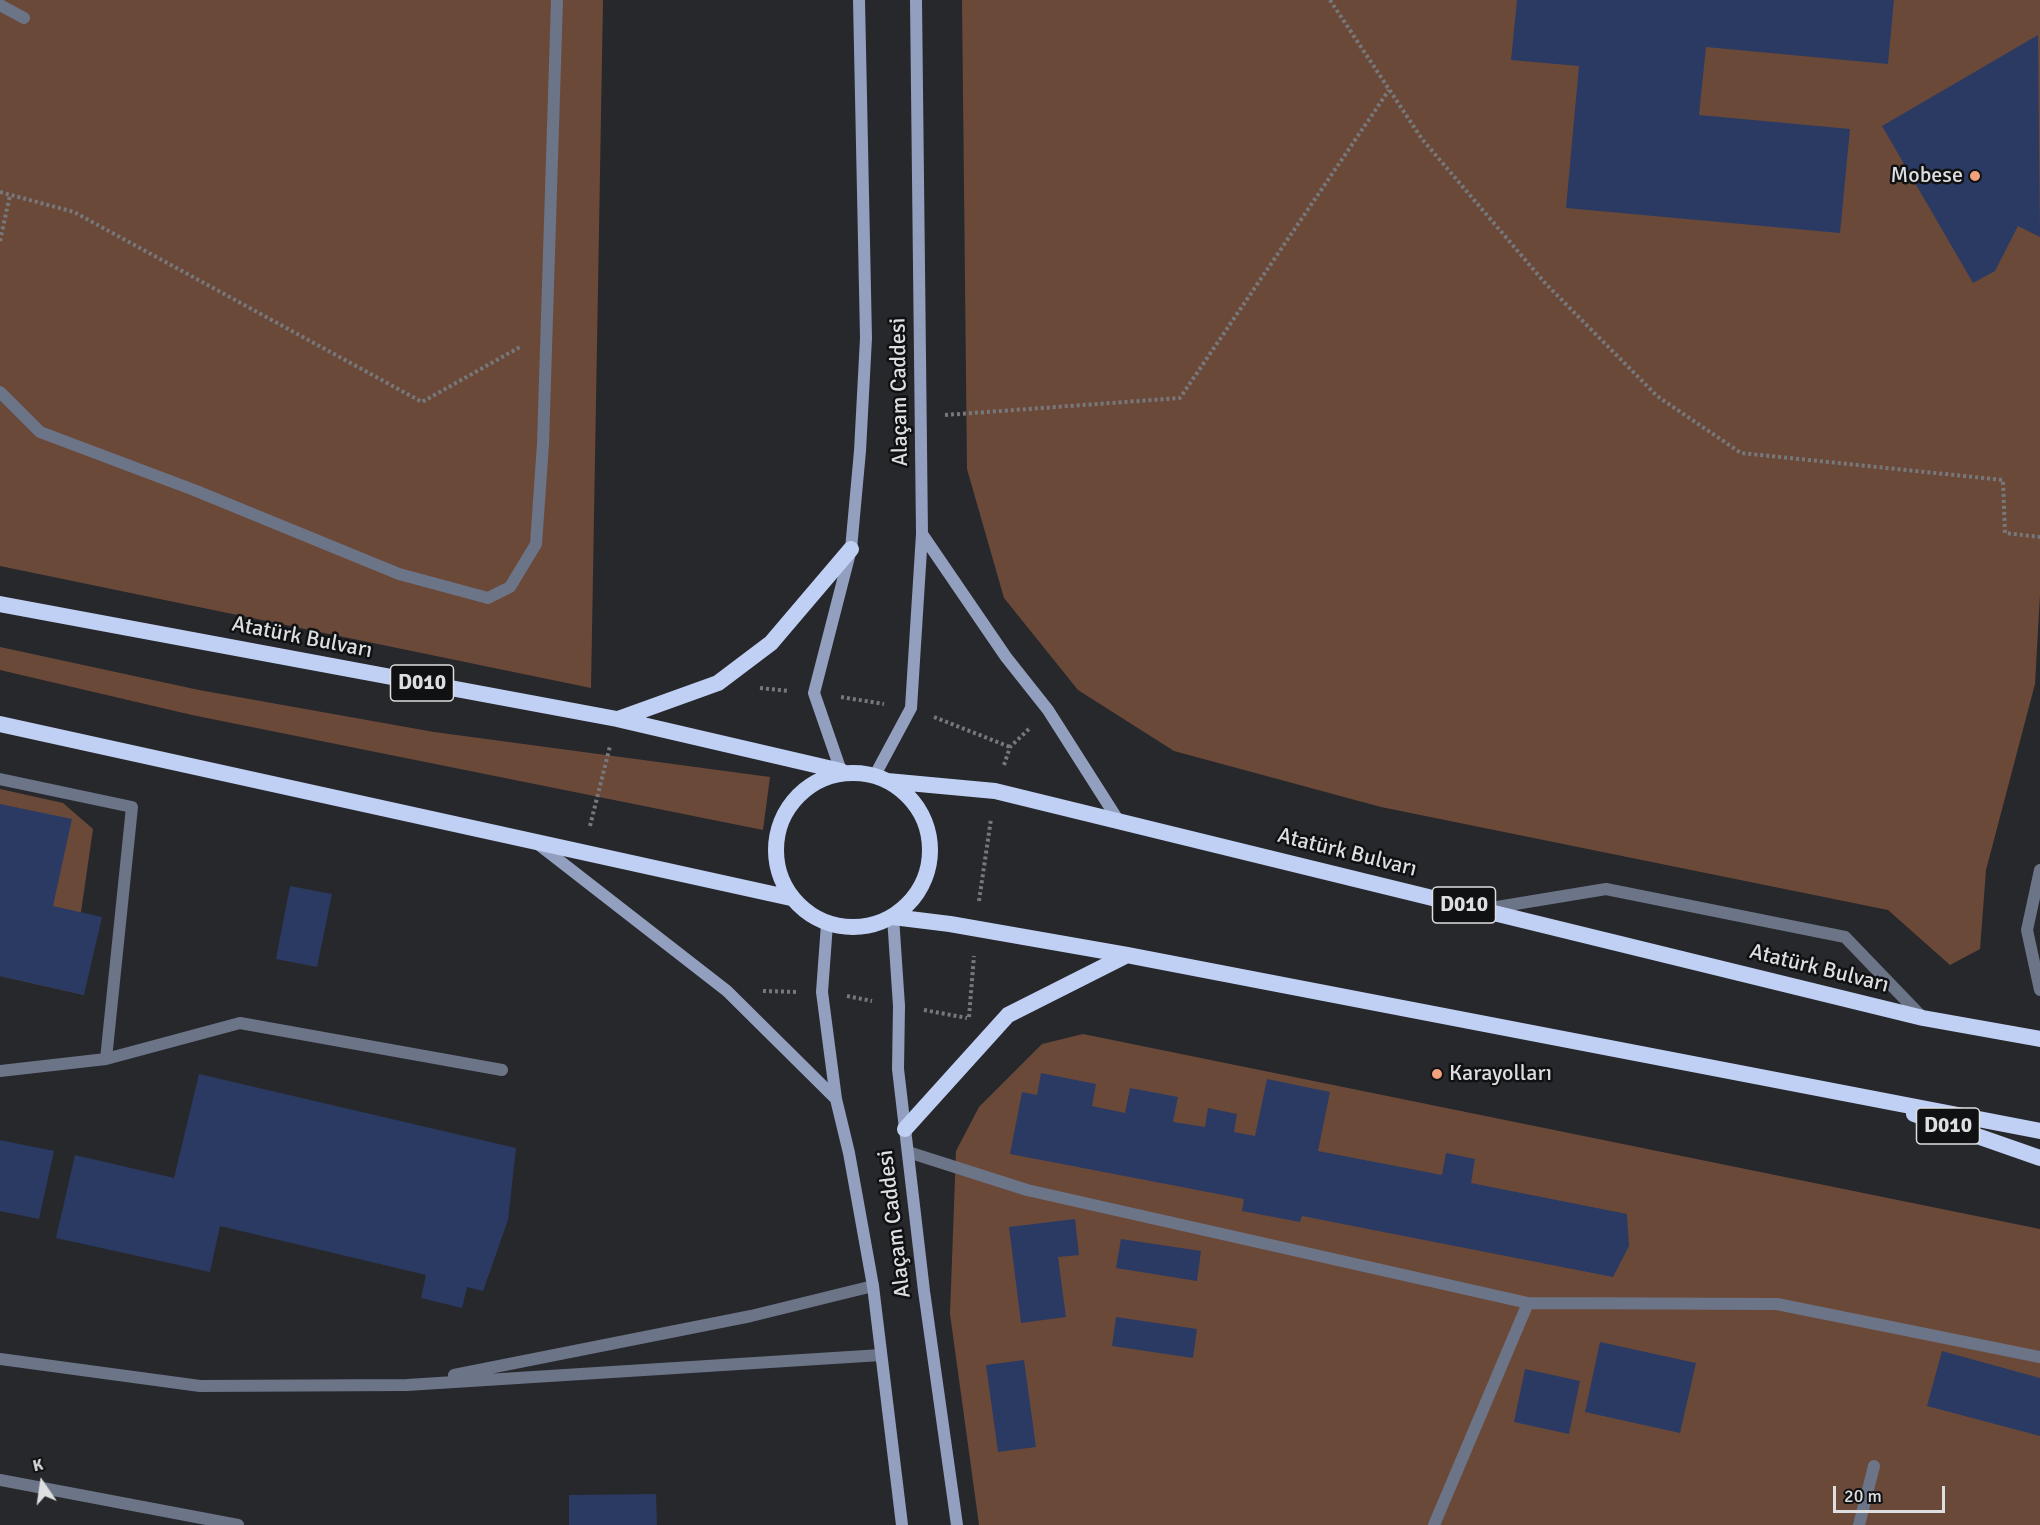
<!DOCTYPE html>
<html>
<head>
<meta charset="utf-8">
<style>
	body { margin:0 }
	#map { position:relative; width:2040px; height:1525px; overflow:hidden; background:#27282c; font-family:Signika,sans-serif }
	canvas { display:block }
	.north { position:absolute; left:12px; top:1453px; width:60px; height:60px; -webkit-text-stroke:4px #101113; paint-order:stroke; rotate:347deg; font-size:16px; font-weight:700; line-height:24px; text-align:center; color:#dddee0 }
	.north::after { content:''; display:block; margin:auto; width:21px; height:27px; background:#dddee0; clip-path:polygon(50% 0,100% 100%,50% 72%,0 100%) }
	.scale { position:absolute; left:1833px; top:1486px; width:112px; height:27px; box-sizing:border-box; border:3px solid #dddee0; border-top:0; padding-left:8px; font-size:18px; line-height:21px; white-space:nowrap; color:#dddee0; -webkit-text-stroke:4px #101113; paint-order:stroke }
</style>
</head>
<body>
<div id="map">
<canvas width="2040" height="1525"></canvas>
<div class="north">K</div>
<div class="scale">20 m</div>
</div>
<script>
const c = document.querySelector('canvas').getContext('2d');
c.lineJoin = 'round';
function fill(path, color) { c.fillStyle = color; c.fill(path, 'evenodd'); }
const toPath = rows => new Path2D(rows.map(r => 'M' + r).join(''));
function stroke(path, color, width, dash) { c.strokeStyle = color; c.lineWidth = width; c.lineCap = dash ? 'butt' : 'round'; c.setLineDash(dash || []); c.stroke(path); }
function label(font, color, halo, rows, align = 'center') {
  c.font = font + ' Signika,sans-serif'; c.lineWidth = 5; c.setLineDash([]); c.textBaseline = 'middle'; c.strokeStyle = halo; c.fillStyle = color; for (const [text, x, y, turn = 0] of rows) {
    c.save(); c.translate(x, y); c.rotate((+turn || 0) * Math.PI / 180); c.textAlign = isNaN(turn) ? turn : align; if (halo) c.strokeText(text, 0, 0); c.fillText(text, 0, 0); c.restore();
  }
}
fill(toPath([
	[0,0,603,0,591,688,0,566],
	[962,0,2040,0,2040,594,2035,684,1986,870,1980,949,1950,965,1888,910,1381,807,1174,751,1078,690,1004,598,967,469],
	[0,647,199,690,434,732,770,777,763,830,192,715,0,670],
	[0,789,63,803,93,829,81,912,84,995,0,976],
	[1083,1034,2040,1229,2040,1525,979,1525,950,1314,956,1151,979,1107,1042,1044]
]), '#6b4939');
fill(toPath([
	[1517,0,1894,0,1888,64,1706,47,1699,115,1850,129,1840,233,1566,208,1579,66,1511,60],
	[2038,35,2040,237,2018,226,1995,271,1973,283,1882,126],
	[0,804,72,819,53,906,102,917,84,995,0,976],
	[290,886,332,894,317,967,276,959],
	[1041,1073,1096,1084,1092,1106,1125,1113,1130,1088,1178,1097,1173,1122,1205,1127,1208,1108,1237,1114,1234,1132,1255,1136,1267,1079,1330,1092,1318,1151,1442,1175,1446,1153,1475,1159,1471,1183,1627,1214,1629,1246,1613,1277,1302,1216,1300,1222,1242,1211,1244,1199,1010,1154,1022,1092,1037,1095],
	[199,1074,516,1148,508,1220,483,1291,467,1287,462,1308,421,1298,426,1275,220,1226,210,1272,56,1238,75,1155,174,1178],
	[0,1140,54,1151,39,1219,0,1211],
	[1075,1219,1079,1255,1058,1257,1066,1317,1021,1323,1009,1227],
	[1121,1239,1201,1251,1197,1281,1116,1268],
	[1116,1317,1197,1329,1193,1358,1112,1346],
	[1600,1342,1696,1363,1680,1433,1585,1412],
	[1942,1351,2040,1378,2040,1436,1927,1406],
	[1024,1360,1036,1447,998,1452,986,1365],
	[1525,1369,1580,1381,1569,1434,1514,1422],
	[656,1494,657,1525,569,1525,569,1495]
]), '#2b3a62');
stroke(toPath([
	[1330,0,1422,139,1545,283,1657,396,1741,453,2003,480,2005,533,2040,537],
	[0,192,74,212,422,402,520,347],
	[0,241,10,195],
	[945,415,1180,398,1389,90],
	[760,688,789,691],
	[841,697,884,704],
	[934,717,1010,747],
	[1004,765,1010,747,1030,728],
	[590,826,610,746],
	[979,901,991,819],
	[763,991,798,992],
	[847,996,872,1001],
	[924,1010,967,1018],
	[969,1017,974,956]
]), '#77787b', 4, [3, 3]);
stroke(toPath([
	[0,779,132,807,106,1059,0,1071],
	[106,1059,240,1023,502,1070],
	[0,1359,200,1386,407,1385,881,1355],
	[454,1375,751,1316,873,1286],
	[0,1480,238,1525]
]), '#6c7488', 12);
stroke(toPath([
	[0,5,24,18],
	[0,392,40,432,194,490,399,574,488,598,510,587,536,544,543,444,557,0],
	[2040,870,2027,930,2040,990],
	[1485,909,1606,889,1845,937,1922,1017],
	[908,1152,1027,1190,1528,1303,1777,1304,2040,1357],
	[1434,1525,1528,1303],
	[1859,1525,1874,1466]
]), '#6c7488', 12);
stroke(toPath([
	[922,534,1006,657,1048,710,1118,820],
	[841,771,814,693,851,549,860,451,866,338,859,0],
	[875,775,911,708,922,534,916,0],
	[538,844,727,991,836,1099],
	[893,917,899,1006,898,1069,924,1291,957,1525],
	[827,924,822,992,836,1099,849,1153,873,1286,902,1525]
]), '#929fbf', 12);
stroke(toPath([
	[0,604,617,719,841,771],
	[618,719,718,683,771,643,851,549],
	[0,724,791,898],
	'776 850a77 77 0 1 1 154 0a77 77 0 1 1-154 0Z',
	[887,781,995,791,1923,1018,2040,1039],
	[893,917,950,924,1127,955,2040,1131],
	[1914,1114,2040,1158],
	[905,1129,1008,1015,1127,955]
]), '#c0d0f4', 16);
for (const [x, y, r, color] of [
	[1975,176,6,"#f1a17c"],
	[1437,1074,6,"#f1a17c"]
]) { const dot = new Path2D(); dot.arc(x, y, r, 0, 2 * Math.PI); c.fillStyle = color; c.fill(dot); stroke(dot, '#101113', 2); }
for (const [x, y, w] of [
	[422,683,63],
	[1464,905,63],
	[1948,1126,63]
]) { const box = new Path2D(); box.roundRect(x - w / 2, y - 18, w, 36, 4.5); c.fillStyle = '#101113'; c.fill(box); stroke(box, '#dddee0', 1.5); }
label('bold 21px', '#dddee0', null, [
	["D010",422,683],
	["D010",1464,905],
	["D010",1948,1126]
]);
label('22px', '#dddee0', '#101113', [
	["Mobese",1963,176],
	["Karayolları",1449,1074,"left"]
], 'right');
label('22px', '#dddee0', '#101113', [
	["Alaçam Caddesi",900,392,-91],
	["Atatürk Bulvarı",302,638,11],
	["Atatürk Bulvarı",1347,853,14],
	["Atatürk Bulvarı",1819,969,14],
	["Alaçam Caddesi",895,1224,-97]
]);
</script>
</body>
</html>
